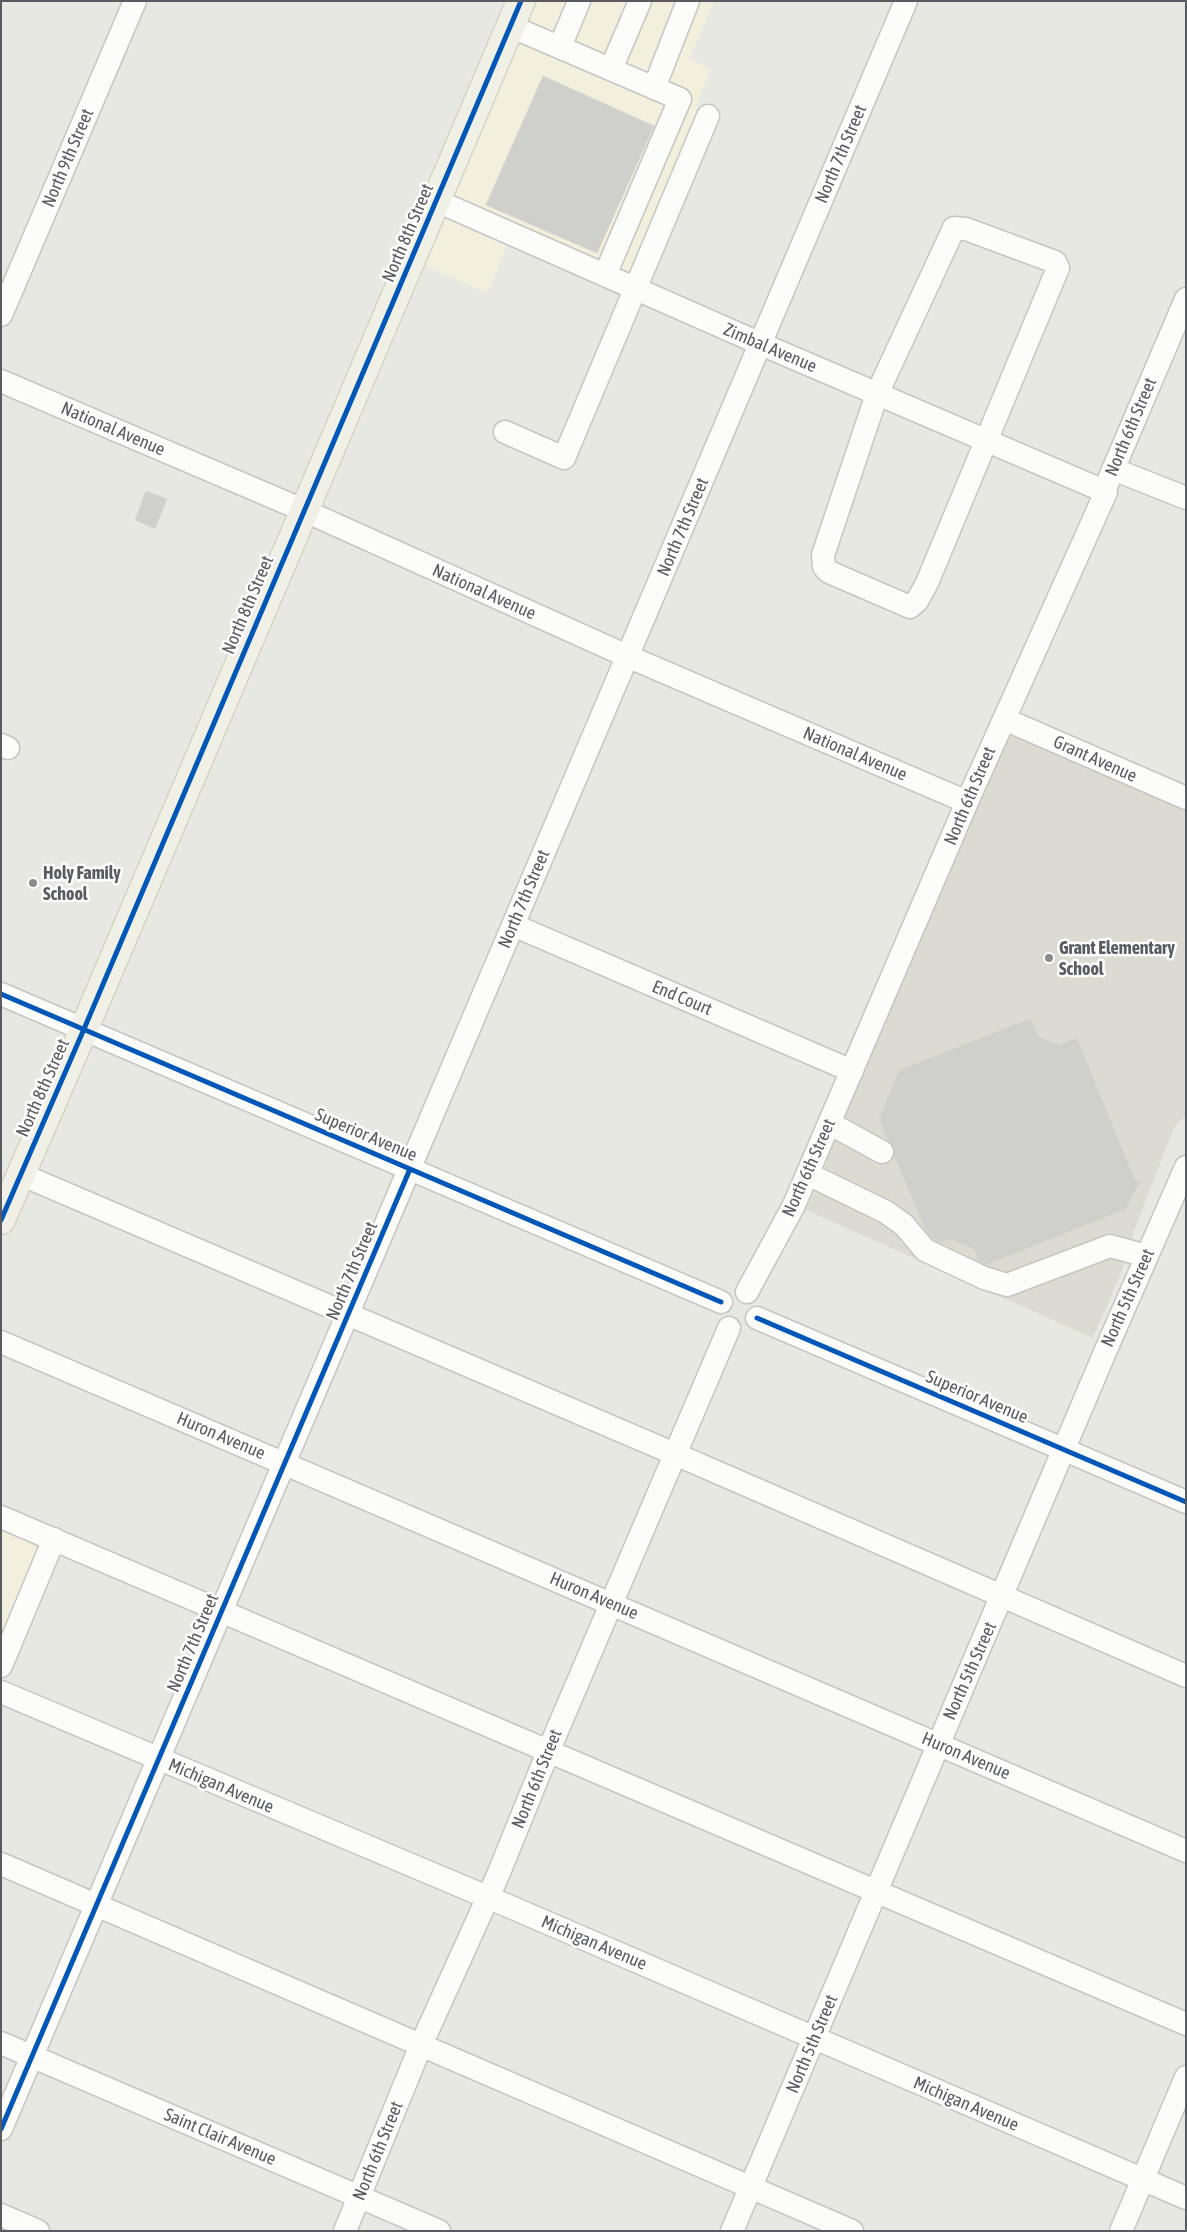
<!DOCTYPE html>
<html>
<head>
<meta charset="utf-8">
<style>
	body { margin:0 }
	#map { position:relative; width:1187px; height:2232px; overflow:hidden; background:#e8e8e3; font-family:"Asap Condensed",sans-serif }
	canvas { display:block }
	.frame { position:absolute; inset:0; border:2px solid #595b60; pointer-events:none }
</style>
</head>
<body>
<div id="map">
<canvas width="1187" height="2232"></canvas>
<div class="frame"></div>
</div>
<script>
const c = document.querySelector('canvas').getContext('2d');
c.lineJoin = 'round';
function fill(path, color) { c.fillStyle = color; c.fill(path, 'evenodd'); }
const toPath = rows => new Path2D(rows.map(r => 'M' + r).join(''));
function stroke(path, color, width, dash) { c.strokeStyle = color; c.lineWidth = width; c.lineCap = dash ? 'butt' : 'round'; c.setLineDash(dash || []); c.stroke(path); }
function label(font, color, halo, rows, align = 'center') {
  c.font = font + ' "Asap Condensed",sans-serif'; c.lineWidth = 5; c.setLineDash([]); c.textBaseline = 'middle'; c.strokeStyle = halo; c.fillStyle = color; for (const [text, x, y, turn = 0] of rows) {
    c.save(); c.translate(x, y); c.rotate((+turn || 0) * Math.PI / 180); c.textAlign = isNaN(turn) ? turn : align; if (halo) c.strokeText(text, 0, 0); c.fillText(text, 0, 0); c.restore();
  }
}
fill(toPath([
	[538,1,714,1,689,59,711,69,696,106,706,111,638,275,517,223,487,293,426,266],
	[1,1522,47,1541,1,1653]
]), '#f2f0dc');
fill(toPath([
	[1009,733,1186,805,1186,1116,1176,1124,1171,1135,1128,1247,1122,1271,1093,1338,806,1210,999,749]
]), '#dcdbd2');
const building = toPath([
	[543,76,654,126,597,253,486,205,543,76],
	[146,491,167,499,155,529,135,520,146,491],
	[1031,1018,1038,1036,1059,1045,1077,1038,1135,1180,1140,1182,1124,1212,1121,1211,986,1265,978,1261,974,1249,949,1239,940,1243,933,1239,925,1229,894,1156,893,1146,888,1140,879,1119,899,1070,1031,1018]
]);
fill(building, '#cfcfcc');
stroke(building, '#d8d7d2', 1);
const minor = toPath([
	[510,26,680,99,605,275],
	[560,47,579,1],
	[611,69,640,1],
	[654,88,688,1],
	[437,201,761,344,1104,491],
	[954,228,966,229,1055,262,1058,268,927,583,917,601,910,607,829,572,824,567,823,555,877,394,954,228],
	[1,315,135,1],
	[1,381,303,510,627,656,967,802],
	[505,432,564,458,708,116],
	[1113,469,1186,498],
	[1004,719,1186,798],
	[1,745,8,748],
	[513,925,852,1071],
	[1,994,721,1302],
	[829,1123,882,1152],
	[20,1174,675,1454,1186,1676],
	[808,1174,886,1212,904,1225,925,1250,984,1278,1007,1285,1110,1246,1147,1256],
	[747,1292,794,1205,967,802,1106,492,1104,491,1186,299],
	[757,1318,1186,1502],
	[1,1342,1186,1851],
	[1,1517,1186,2024],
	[1,1666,54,1539],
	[1,1692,513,1908,1186,2198],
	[1,1864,852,2231],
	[1,2043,439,2231],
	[1,2129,906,1],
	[1,2215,38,2231],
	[345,2231,421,2045,498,1875,548,1752,729,1328],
	[732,2231,1108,1345,1186,1167],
	[1121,2231,1186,2077]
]);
const major = toPath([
	[1,1220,84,1029,521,1]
]);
stroke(minor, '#c5c5c3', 25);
stroke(major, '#cecab3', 30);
stroke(minor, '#fcfcfb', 22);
stroke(major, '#f0f0e6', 28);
stroke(toPath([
	[1,994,721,1302],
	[1,1220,84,1029,521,1],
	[757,1318,1186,1502],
	[1,2129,410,1169]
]), '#0057b8', 5);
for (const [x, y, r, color] of [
	[33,883,5,"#8b8c8e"],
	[1049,958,5,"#8b8c8e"]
]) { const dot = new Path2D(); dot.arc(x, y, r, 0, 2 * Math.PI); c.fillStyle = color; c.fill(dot); stroke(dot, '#fff', 2); }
label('18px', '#595b60', '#fff', [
	["North 7th Street",841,154,-67],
	["North 9th Street",68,158,-67],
	["North 8th Street",408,233,-67],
	["Zimbal Avenue",770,348,23],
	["North 6th Street",1131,427,-67],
	["National Avenue",113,429,23],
	["North 7th Street",683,527,-67],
	["National Avenue",484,592,24],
	["North 8th Street",248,605,-67],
	["National Avenue",855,754,23],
	["Grant Avenue",1095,759,24],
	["North 6th Street",970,796,-67],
	["North 7th Street",524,899,-67],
	["End Court",682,998,23],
	["North 8th Street",43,1088,-66],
	["Superior Avenue",366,1135,23],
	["North 6th Street",809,1168,-66],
	["North 7th Street",352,1271,-67],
	["North 5th Street",1128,1298,-66],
	["Superior Avenue",977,1397,23],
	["Huron Avenue",221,1436,23],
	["Huron Avenue",594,1596,23],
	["North 7th Street",193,1643,-67],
	["North 5th Street",970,1671,-66],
	["Huron Avenue",966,1756,23],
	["North 6th Street",537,1779,-68],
	["Michigan Avenue",221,1786,23],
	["Michigan Avenue",594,1943,23],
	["North 5th Street",812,2044,-67],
	["Michigan Avenue",966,2104,23],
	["Saint Clair Avenue",220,2137,23],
	["North 6th Street",378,2151,-68]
]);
label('bold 18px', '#595b60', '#fff', [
	["Holy Family",43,873],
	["School",43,894],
	["Grant Elementary",1059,948],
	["School",1059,969]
], 'left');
</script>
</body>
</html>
